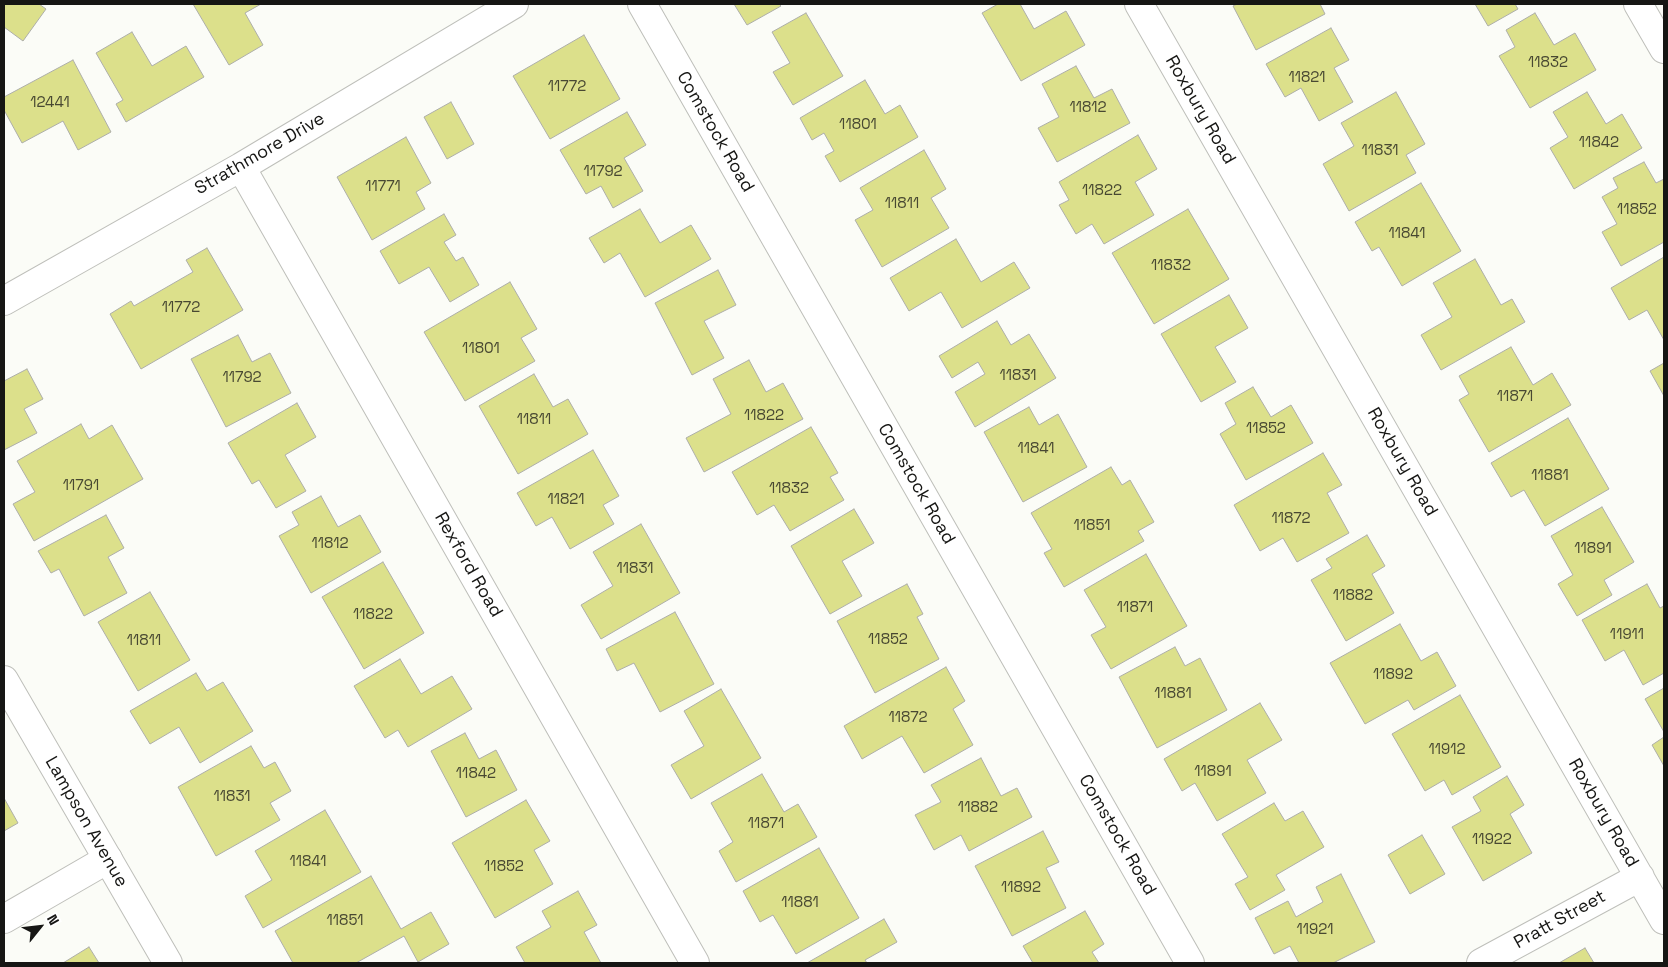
<!DOCTYPE html>
<html>
<head>
<meta charset="utf-8">
<style>
	body { margin:0 }
	#map { position:relative; width:1668px; height:967px; overflow:hidden; background:#fbfcf7; font-family:"Space Grotesk",sans-serif }
	canvas { display:block }
	.frame { position:absolute; inset:0; border:5px solid #161614; pointer-events:none }
	.north { position:absolute; left:15px; top:902px; width:50px; height:50px; -webkit-text-stroke:4px #fff; paint-order:stroke; rotate:61deg; font-size:14px; font-weight:700; line-height:20px; text-align:center; color:#161614 }
	.north::after { content:''; display:block; margin:auto; width:18px; height:22px; background:#161614; clip-path:polygon(50% 0,100% 100%,50% 72%,0 100%) }
</style>
</head>
<body>
<div id="map">
<canvas width="1668" height="967"></canvas>
<div class="frame"></div>
<div class="north">N</div>
</div>
<script>
const c = document.querySelector('canvas').getContext('2d');
c.lineJoin = 'round';
function fill(path, color) { c.fillStyle = color; c.fill(path, 'evenodd'); }
const toPath = rows => new Path2D(rows.map(r => 'M' + r).join(''));
function stroke(path, color, width, dash) { c.strokeStyle = color; c.lineWidth = width; c.lineCap = dash ? 'butt' : 'round'; c.setLineDash(dash || []); c.stroke(path); }
function label(font, color, halo, rows, align = 'center') {
  c.font = font + ' "Space Grotesk",sans-serif'; c.lineWidth = 5; c.setLineDash([]); c.textBaseline = 'middle'; c.strokeStyle = halo; c.fillStyle = color; for (const [text, x, y, turn = 0] of rows) {
    c.save(); c.translate(x, y); c.rotate((+turn || 0) * Math.PI / 180); c.textAlign = isNaN(turn) ? turn : align; if (halo) c.strokeText(text, 0, 0); c.fillText(text, 0, 0); c.restore();
  }
}
const building = toPath([
	[4,4,39,4,46,9,23,41,4,27,4,4],
	[193,4,261,4,245,13,263,45,229,65,193,4],
	[734,4,779,4,781,6,747,25,734,4],
	[998,4,1020,4,1034,29,1066,11,1085,45,1021,81,982,13,998,4],
	[1237,4,1320,4,1325,14,1256,50,1233,6,1237,4],
	[1475,4,1515,4,1518,9,1488,26,1475,4],
	[806,13,843,76,793,105,773,72,790,63,772,32,806,13],
	[1535,13,1554,45,1575,33,1596,70,1530,108,1499,56,1515,47,1506,30,1535,13],
	[1331,28,1349,60,1334,68,1353,102,1319,121,1301,88,1285,97,1266,64,1331,28],
	[132,32,152,66,186,46,204,77,126,122,116,104,123,100,96,53,132,32],
	[584,35,620,99,550,139,513,76,584,35],
	[73,60,111,132,78,150,63,121,22,143,4,110,4,97,73,60],
	[1076,66,1094,98,1112,89,1130,123,1057,162,1038,128,1059,117,1042,84,1076,66],
	[865,80,885,114,900,105,918,137,840,182,825,156,834,151,824,133,812,140,800,118,865,80],
	[1396,92,1425,144,1406,155,1416,173,1349,211,1323,164,1354,146,1341,123,1396,92],
	[1587,92,1606,124,1622,114,1642,148,1574,189,1550,148,1568,137,1553,112,1587,92],
	[451,102,474,144,447,159,424,117,451,102],
	[627,112,646,145,624,158,643,191,613,208,601,186,586,194,560,150,627,112],
	[1138,135,1157,169,1135,182,1154,215,1104,244,1092,224,1076,234,1059,205,1069,200,1059,182,1138,135],
	[406,137,431,183,416,192,425,209,372,240,337,177,406,137],
	[924,150,946,189,931,198,949,228,882,267,855,220,873,210,860,188,924,150],
	[1644,162,1656,183,1664,179,1664,242,1621,266,1602,232,1617,224,1602,197,1618,188,1613,178,1644,162],
	[1421,183,1461,251,1402,286,1379,247,1372,251,1355,222,1421,183],
	[640,209,660,243,691,225,711,259,645,297,620,253,604,263,589,238,640,209],
	[1188,209,1229,279,1154,324,1112,253,1188,209],
	[444,214,456,235,444,242,456,261,463,257,479,285,450,302,429,267,399,284,380,251,444,214],
	[956,239,981,282,1014,262,1030,288,962,328,941,292,909,311,890,278,956,239],
	[207,248,243,310,141,369,110,314,131,301,134,306,193,272,186,260,207,248],
	[1664,257,1664,340,1647,310,1629,320,1611,288,1664,257],
	[1475,259,1501,305,1512,299,1525,322,1441,370,1421,335,1452,317,1433,283,1475,259],
	[718,270,736,305,704,321,724,358,692,375,655,303,718,270],
	[510,282,537,329,521,338,535,361,465,401,424,332,510,282],
	[1229,295,1248,328,1215,347,1236,382,1201,402,1161,334,1229,295],
	[997,321,1011,345,1029,334,1056,378,975,427,955,392,985,374,978,362,952,378,939,356,997,321],
	[238,335,252,362,270,353,291,393,226,427,191,359,238,335],
	[1511,347,1533,385,1552,373,1571,405,1489,452,1459,400,1469,394,1459,376,1511,347],
	[749,360,766,392,783,383,803,419,704,472,686,438,731,414,713,379,749,360],
	[1664,363,1664,396,1650,371,1664,363],
	[27,369,43,399,24,409,37,433,4,450,4,381,27,369],
	[534,374,553,407,568,399,588,434,518,474,479,406,534,374],
	[1253,387,1271,417,1291,405,1313,443,1246,480,1220,434,1236,424,1225,403,1253,387],
	[297,403,316,437,285,455,306,491,276,508,259,480,252,484,228,443,297,403],
	[1029,407,1039,425,1058,414,1087,467,1023,502,984,432,1029,407],
	[1568,418,1609,489,1545,526,1524,490,1511,497,1491,463,1568,418],
	[81,424,89,439,112,425,143,479,34,541,13,504,35,492,17,461,81,424],
	[811,427,838,473,830,477,844,500,790,531,774,505,757,515,732,472,811,427],
	[593,450,619,496,603,505,614,524,570,549,552,517,536,526,517,493,593,450],
	[1323,453,1342,485,1327,493,1349,533,1297,562,1283,538,1260,551,1234,505,1323,453],
	[1111,467,1122,485,1130,480,1154,522,1138,531,1144,541,1064,587,1044,553,1052,549,1031,513,1111,467],
	[321,496,338,527,360,515,381,552,311,593,279,536,299,525,292,512,321,496],
	[1602,507,1634,562,1604,580,1612,595,1577,616,1558,584,1573,575,1551,536,1602,507],
	[854,509,874,543,842,561,862,596,830,614,791,546,854,509],
	[106,515,124,548,108,557,127,593,84,616,59,569,51,573,38,551,106,515],
	[641,524,680,593,601,639,581,605,613,586,593,552,641,524],
	[1367,535,1385,566,1372,574,1394,613,1346,641,1311,580,1332,568,1326,559,1367,535],
	[1146,554,1187,626,1111,669,1091,635,1106,627,1084,590,1146,554],
	[383,562,424,633,364,669,322,597,383,562],
	[907,584,923,614,917,617,939,659,875,693,837,621,907,584],
	[1647,584,1660,608,1664,606,1664,673,1643,685,1624,650,1605,661,1582,620,1647,584],
	[150,592,190,660,138,691,98,622,150,592],
	[675,612,714,684,660,712,634,663,617,671,606,649,675,612],
	[1400,624,1421,661,1437,652,1456,686,1414,710,1408,700,1365,724,1330,663,1400,624],
	[1175,647,1185,666,1200,658,1227,710,1157,748,1119,677,1175,647],
	[400,659,421,694,452,676,472,709,408,747,398,730,385,738,354,686,400,659],
	[946,667,965,701,953,709,973,745,924,773,902,736,862,759,844,726,946,667],
	[196,673,207,691,223,682,253,731,200,763,179,727,150,744,130,711,196,673],
	[1664,688,1664,732,1645,699,1664,688],
	[721,689,761,758,691,799,671,765,704,746,684,711,721,689],
	[1460,695,1501,767,1452,795,1444,780,1425,791,1392,734,1460,695],
	[1260,703,1282,740,1247,760,1266,793,1217,821,1195,783,1182,791,1164,759,1260,703],
	[465,733,479,759,496,750,517,790,466,817,431,751,465,733],
	[1664,737,1664,766,1652,745,1664,737],
	[251,746,264,768,275,762,291,791,270,803,280,820,216,856,178,787,251,746],
	[981,758,1001,796,1017,788,1032,817,969,851,961,835,934,850,915,815,941,802,931,785,981,758],
	[762,774,784,812,798,804,817,837,736,882,719,851,733,842,711,803,762,774],
	[1507,776,1524,805,1510,814,1532,853,1483,881,1452,827,1481,811,1473,797,1507,776],
	[4,798,18,823,4,831,4,798],
	[526,800,550,841,534,850,553,884,495,918,452,843,526,800],
	[1274,803,1285,821,1303,811,1324,847,1276,875,1285,890,1250,910,1235,884,1248,877,1222,834,1274,803],
	[325,810,361,872,263,928,245,896,272,880,255,851,325,810],
	[1043,831,1059,862,1046,868,1066,908,1012,936,975,866,1043,831],
	[1422,835,1445,874,1410,894,1388,855,1422,835],
	[819,848,859,918,796,954,773,915,760,922,743,891,819,848],
	[1341,874,1375,942,1333,963,1299,963,1290,946,1274,954,1255,918,1288,901,1296,917,1323,902,1316,887,1341,874],
	[371,876,401,929,431,912,449,944,418,962,404,936,356,963,293,963,275,931,371,876],
	[578,891,597,925,584,932,601,963,525,963,516,947,551,927,542,911,578,891],
	[1085,911,1104,944,1092,952,1099,963,1033,963,1023,946,1085,911],
	[884,919,897,942,865,960,867,963,807,963,884,919],
	[89,947,99,963,63,963,89,947],
	[1585,948,1594,963,1559,963,1585,948]
]);
fill(building, '#dce08b');
stroke(building, '#adaea9', 1);
const street = toPath([
	[642,4,1190,963],
	[1139,4,1664,920],
	[1638,4,1664,49],
	[241,167,695,963],
	[4,301,241,167,514,4],
	[4,919,108,859],
	[1481,963,1640,877]
]);
const secondary = toPath([
	[4,680,168,963]
]);
stroke(street, '#bebfba', 30);
stroke(secondary, '#bebfba', 30);
stroke(street, '#fff', 28);
stroke(secondary, '#fff', 28);
label('15px', '#484832', null, [
	["11832",1548,63],
	["11821",1307,78],
	["11772",567,87],
	["12441",50,103],
	["11812",1088,108],
	["11801",858,125],
	["11842",1599,143],
	["11831",1380,151],
	["11792",603,172],
	["11771",383,187],
	["11822",1102,191],
	["11811",902,204],
	["11852",1637,210],
	["11841",1407,234],
	["11832",1171,266],
	["11772",181,308],
	["11801",481,349],
	["11831",1018,376],
	["11792",242,378],
	["11871",1515,397],
	["11822",764,416],
	["11811",534,420],
	["11852",1266,429],
	["11841",1036,449],
	["11881",1550,476],
	["11791",81,486],
	["11832",789,489],
	["11821",566,500],
	["11872",1291,519],
	["11851",1092,526],
	["11812",330,544],
	["11891",1593,549],
	["11831",635,569],
	["11882",1353,596],
	["11871",1135,608],
	["11822",373,615],
	["11911",1627,635],
	["11852",888,640],
	["11811",144,641],
	["11892",1393,675],
	["11881",1173,694],
	["11872",908,718],
	["11912",1447,750],
	["11891",1213,772],
	["11842",476,774],
	["11831",232,797],
	["11882",978,808],
	["11871",766,824],
	["11922",1492,840],
	["11841",308,862],
	["11852",504,867],
	["11892",1021,888],
	["11881",800,903],
	["11851",345,921],
	["11921",1315,930]
]);
label('18px', '#161614', '#fff', [
	["Roxbury Road",1200,110,60],
	["Comstock Road",715,132,60],
	["Strathmore Drive",260,154,-30],
	["Roxbury Road",1402,462,60],
	["Comstock Road",916,484,60],
	["Rexford Road",468,565,60],
	["Roxbury Road",1603,813,60],
	["Lampson Avenue",86,822,60],
	["Comstock Road",1117,835,60],
	["Pratt Street",1560,920,-29]
]);
</script>
</body>
</html>
